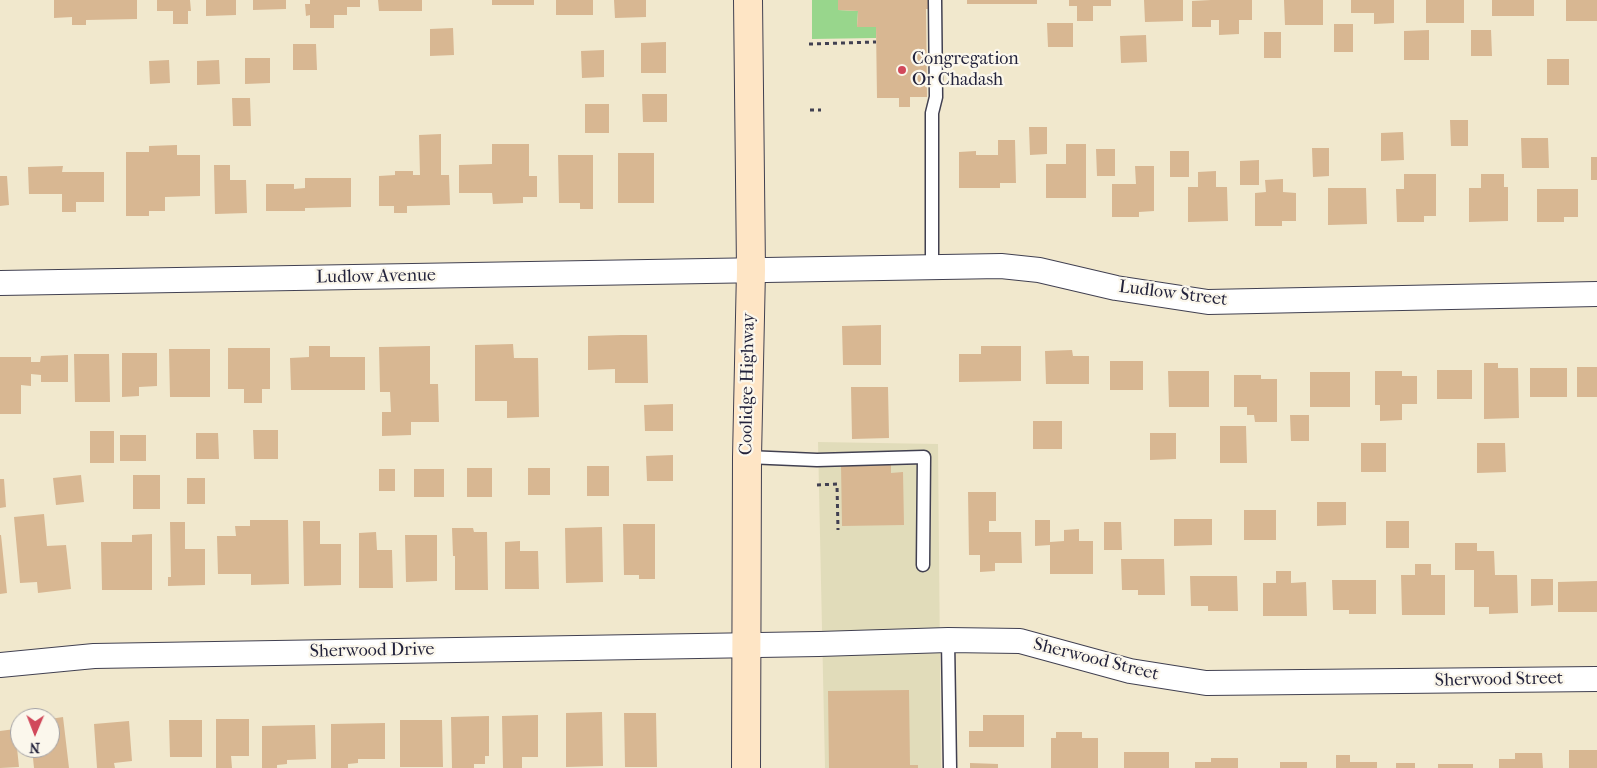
<!DOCTYPE html>
<html>
<head>
<meta charset="utf-8">
<style>
	body { margin:0 }
	#map { position:relative; width:1597px; height:768px; overflow:hidden; background:#f1e8cd; font-family:"IM FELL French Canon",serif }
	canvas { display:block }
	.north { position:absolute; left:10px; top:708px; width:50px; height:50px; box-sizing:border-box; background:#fbf7ec; border:1px solid #a4a2a5; border-radius:50%; rotate:181deg; font-size:14px; font-weight:700; line-height:20px; text-align:center; color:#22223b }
	.north::after { content:''; display:block; margin:auto; width:18px; height:22px; background:#d1495b; clip-path:polygon(50% 0,100% 100%,50% 72%,0 100%) }
</style>
</head>
<body>
<div id="map">
<canvas width="1597" height="768"></canvas>
<div class="north">N</div>
</div>
<script>
const c = document.querySelector('canvas').getContext('2d');
c.lineJoin = 'round';
function fill(path, color) { c.fillStyle = color; c.fill(path, 'evenodd'); }
const toPath = rows => new Path2D(rows.map(r => 'M' + r).join(''));
function stroke(path, color, width, dash) { c.strokeStyle = color; c.lineWidth = width; c.lineCap = dash ? 'butt' : 'round'; c.setLineDash(dash || []); c.stroke(path); }
function label(font, color, halo, rows, align = 'center') {
  c.font = font + ' "IM FELL French Canon",serif'; c.lineWidth = 4.5; c.setLineDash([]); c.textBaseline = 'middle'; c.strokeStyle = halo; c.fillStyle = color; for (const [text, x, y, turn = 0] of rows) {
    c.save(); c.translate(x, y); c.rotate((+turn || 0) * Math.PI / 180); c.textAlign = isNaN(turn) ? turn : align; if (halo) c.strokeText(text, 0, 0); c.fillText(text, 0, 0); c.restore();
  }
}
fill(toPath([
	[818,442,938,444,941,768,825,768]
]), '#e1dcba');
fill(toPath([
	[812,0,838,0,838,10,858,11,857,27,876,27,876,38,812,39]
]), '#98d68c');
fill(toPath([
	[54,0,137,0,137,19,86,20,86,25,72,25,72,17,54,18],
	[157,0,190,0,191,11,188,11,188,24,173,24,173,11,157,11],
	[206,0,236,0,236,15,206,16],
	[253,0,286,0,286,9,253,10],
	[310,0,360,0,360,7,347,7,347,15,334,15,334,28,310,28,310,15,306,16,305,4,310,4],
	[378,0,422,0,422,11,379,11],
	[492,0,534,0,534,5,492,5],
	[556,0,593,0,593,15,556,15],
	[614,0,646,0,646,17,615,18],
	[838,0,931,0,931,9,926,9,927,97,910,97,910,107,899,107,899,98,877,98,876,27,857,27,858,11,838,10],
	[967,0,1037,0,1037,4,967,4],
	[1069,0,1111,0,1111,6,1093,6,1093,21,1077,21,1077,6,1069,6],
	[1144,0,1183,0,1183,21,1145,22],
	[1211,0,1252,0,1252,20,1239,20,1239,34,1219,35,1219,20,1211,20,1211,27,1192,27,1192,1],
	[1284,0,1323,0,1323,25,1285,25],
	[1351,0,1394,0,1394,23,1374,24,1374,13,1351,13],
	[1426,0,1464,0,1464,23,1426,23],
	[1492,0,1534,0,1534,16,1492,16],
	[1566,0,1597,0,1597,21,1566,21],
	[1047,23,1073,23,1073,47,1048,47],
	[1334,24,1353,24,1353,52,1334,52],
	[453,28,454,55,430,56,430,29],
	[1429,30,1429,60,1404,60,1404,31],
	[1471,30,1491,30,1492,56,1471,56],
	[1264,32,1281,32,1281,58,1264,58],
	[1146,35,1147,62,1121,63,1120,36],
	[666,42,666,73,641,73,641,43],
	[293,44,316,44,317,70,293,70],
	[604,50,604,77,582,78,581,51],
	[245,58,270,58,270,83,245,84],
	[1547,59,1569,59,1569,85,1547,85],
	[169,60,170,83,150,84,149,61],
	[219,60,220,84,197,85,197,61],
	[642,94,667,94,667,122,643,122],
	[232,98,250,98,251,126,233,126],
	[585,104,609,104,609,133,585,133],
	[1450,120,1468,120,1468,146,1451,146],
	[1029,127,1047,127,1047,154,1030,155],
	[1403,132,1404,160,1381,161,1381,133],
	[441,134,441,175,449,175,450,205,407,206,407,213,394,213,394,206,379,206,379,176,395,175,395,171,413,171,413,175,420,175,419,135],
	[1521,138,1548,138,1549,168,1522,168],
	[998,140,1015,140,1016,183,1000,183,1000,188,959,188,959,152,976,151,976,155,998,155],
	[492,144,529,144,529,176,537,176,537,197,523,197,523,203,493,204,492,193,459,193,459,165,492,164],
	[1066,144,1086,144,1086,198,1046,198,1046,164,1066,164],
	[177,145,177,155,200,155,200,196,165,197,165,211,149,211,149,216,126,216,126,152,149,152,149,146],
	[1312,148,1329,148,1329,176,1313,177],
	[1096,149,1115,149,1115,176,1097,176],
	[1170,151,1189,151,1189,177,1170,177],
	[618,153,654,153,654,203,618,203],
	[558,155,593,155,593,209,580,209,580,203,559,203],
	[1591,157,1597,157,1597,180,1591,180],
	[1259,160,1259,185,1240,185,1240,161],
	[214,165,230,165,230,180,246,180,247,213,215,214],
	[63,166,62,172,104,172,104,202,76,202,76,212,62,212,62,194,29,194,28,167],
	[1135,166,1154,166,1154,211,1139,212,1139,217,1112,217,1112,184,1136,184],
	[1216,171,1216,187,1227,187,1228,221,1188,222,1188,187,1198,187,1198,172],
	[1404,174,1436,174,1436,216,1424,216,1424,222,1397,222,1396,189,1404,189],
	[1481,174,1504,174,1504,187,1508,187,1508,221,1469,222,1469,188,1481,188],
	[0,176,7,176,9,205,0,206],
	[305,178,351,178,351,207,305,208,305,211,266,211,266,184,294,184,294,189,305,188],
	[1283,179,1283,192,1296,193,1296,221,1282,221,1282,226,1255,226,1255,193,1266,192,1265,180],
	[1328,188,1366,188,1367,224,1328,225],
	[1537,189,1578,189,1578,217,1564,217,1564,222,1537,222],
	[881,325,881,365,843,365,842,326],
	[621,335,647,335,648,383,615,383,615,369,588,370,588,336],
	[513,344,514,358,538,358,539,417,507,418,507,401,475,401,475,345],
	[309,346,330,346,330,357,365,357,365,390,291,390,290,358,309,357],
	[430,346,430,384,438,384,439,422,411,422,411,435,382,436,382,412,391,412,390,392,380,392,379,347],
	[981,346,1021,346,1021,381,959,382,959,354,981,354],
	[228,348,270,348,270,389,262,389,262,403,244,403,244,389,228,389],
	[169,349,210,349,210,397,170,397],
	[1072,350,1073,356,1089,356,1089,384,1046,384,1045,351],
	[122,353,157,353,157,386,139,387,139,396,122,397],
	[74,354,109,354,110,402,75,402],
	[68,355,68,382,41,382,41,375,31,374,31,386,21,385,21,414,0,414,0,357,31,357,31,362,40,362,41,356],
	[1110,361,1143,361,1143,390,1110,390],
	[1484,363,1498,363,1498,368,1518,368,1519,418,1484,419],
	[1577,367,1597,367,1597,397,1577,397],
	[1530,368,1567,368,1567,397,1530,397],
	[1437,370,1472,370,1472,399,1437,399],
	[1168,371,1209,371,1209,407,1169,407],
	[1375,371,1402,371,1402,376,1417,376,1417,404,1402,404,1402,420,1380,421,1380,405,1375,405],
	[1310,372,1350,372,1350,407,1310,407],
	[1234,375,1261,375,1261,379,1277,379,1277,422,1255,422,1254,415,1247,415,1247,407,1234,407],
	[851,387,888,387,889,438,852,439],
	[673,404,673,431,645,431,644,405],
	[1290,415,1309,415,1309,441,1291,441],
	[1033,421,1062,421,1062,449,1033,449],
	[1220,426,1246,426,1247,463,1220,463],
	[253,430,278,430,278,459,254,459],
	[90,431,114,431,114,463,90,463],
	[196,433,218,433,219,459,196,459],
	[1150,433,1176,433,1176,459,1150,460],
	[120,435,146,435,146,461,120,461],
	[1361,443,1386,443,1386,472,1361,472],
	[1477,443,1505,443,1506,472,1477,473],
	[673,455,673,481,647,481,646,456],
	[891,464,891,473,903,472,904,525,842,526,841,465],
	[587,466,609,466,609,496,587,496],
	[467,468,492,468,492,497,467,497],
	[528,468,550,468,550,495,528,495],
	[379,469,395,469,395,491,379,491],
	[414,469,444,469,444,497,414,497],
	[81,475,84,502,56,505,53,478],
	[133,475,160,475,160,509,133,509],
	[187,478,205,478,205,504,187,504],
	[0,479,4,479,6,507,0,508],
	[968,492,996,492,996,521,989,521,989,532,1021,532,1022,563,995,563,995,571,980,572,980,555,969,555],
	[1317,502,1346,502,1346,525,1317,526],
	[1244,510,1276,510,1276,540,1244,540],
	[44,514,47,546,66,545,71,589,38,593,37,582,20,583,14,517],
	[1174,519,1212,519,1212,545,1174,546],
	[250,520,288,520,289,584,251,585,251,574,218,574,217,536,236,536,235,526,250,526],
	[1035,520,1050,520,1050,542,1064,541,1064,530,1079,529,1079,541,1093,541,1093,574,1050,574,1050,545,1035,546],
	[303,521,320,521,320,544,341,544,341,585,304,586],
	[1386,521,1409,521,1409,548,1386,548],
	[170,522,185,522,185,549,205,549,205,585,168,586,168,577,171,577],
	[1104,522,1121,522,1122,550,1104,550],
	[623,524,655,524,655,579,639,579,639,575,624,575],
	[602,527,603,582,566,583,565,528],
	[452,528,473,528,474,532,487,532,488,590,455,590,455,556,453,556],
	[376,532,377,550,392,550,393,588,359,588,359,533],
	[152,534,152,590,102,590,101,542,132,542,132,535],
	[0,535,1,535,7,593,0,594],
	[405,535,437,535,437,581,406,582],
	[520,541,520,551,538,551,539,589,505,589,505,542],
	[1455,543,1477,543,1477,551,1494,551,1495,575,1517,575,1518,613,1489,614,1489,607,1474,607,1474,570,1455,570],
	[1121,559,1164,559,1165,595,1138,595,1138,590,1122,590],
	[1415,564,1431,564,1431,575,1445,575,1445,615,1402,615,1401,575,1415,575],
	[1276,571,1291,571,1291,583,1306,582,1307,616,1263,616,1263,583,1276,583],
	[1190,576,1237,576,1238,611,1208,611,1208,606,1191,606],
	[1531,579,1553,579,1553,605,1531,606],
	[1332,580,1376,580,1376,614,1349,614,1349,610,1333,610],
	[1597,581,1597,612,1558,612,1558,582],
	[909,690,910,765,918,765,918,768,829,768,828,691],
	[602,712,603,766,566,767,566,713],
	[624,713,656,713,657,767,625,767],
	[538,715,538,757,522,757,522,768,503,768,502,716],
	[983,715,1024,715,1024,747,969,747,969,731,983,731],
	[489,716,489,756,485,756,485,764,474,764,474,768,452,768,451,717],
	[63,717,69,768,34,768,32,748,50,748,50,719],
	[216,719,249,719,249,756,231,756,232,768,216,768],
	[169,720,202,720,202,757,170,757],
	[400,720,442,720,443,767,400,767],
	[129,721,132,761,114,763,115,768,97,768,94,724],
	[385,723,385,759,358,759,358,763,348,764,348,768,331,768,331,724],
	[315,725,316,759,287,760,287,764,277,765,277,768,262,768,262,726],
	[15,729,19,767,0,768,0,731],
	[1056,732,1082,732,1082,738,1098,738,1098,768,1051,768,1051,738,1056,738],
	[1569,750,1597,750,1597,768,1569,768],
	[1124,752,1169,752,1169,768,1124,768],
	[1515,753,1542,753,1543,768,1499,768,1499,759,1515,759],
	[1336,755,1350,755,1350,762,1377,762,1377,768,1336,768],
	[1211,758,1238,758,1238,768,1195,768,1195,762,1211,762],
	[1280,762,1307,762,1307,768,1280,768],
	[970,763,998,764,998,768,970,768],
	[1396,763,1415,763,1415,768,1396,768],
	[1438,764,1473,764,1473,768,1438,768]
]), '#d8b792');
const lane = toPath([
	[932,266,932,113,936,97,935,0],
	[747,457,817,460,924,457,923,565],
	[948,640,950,768]
]);
const street = toPath([
	[0,283,1001,266,1039,270,1116,288,1208,302,1597,294],
	[0,665,94,656,819,644,948,640,1020,641,1130,671,1206,683,1597,679]
]);
const secondary = toPath([
	[746,768,747,457,751,270,748,0]
]);
stroke(lane, '#414051', 15);
stroke(street, '#414051', 26);
stroke(secondary, '#414051', 30);
stroke(toPath([
	[809,44,876,42],
	[810,110,821,110],
	[817,485,837,484,838,530]
]), '#414051', 3, [4, 4]);
stroke(lane, '#fff', 12);
stroke(street, '#fff', 24);
stroke(secondary, '#fee5c5', 28);
for (const [x, y, r, color] of [
	[902,70,5,"#d1495b"]
]) { const dot = new Path2D(); dot.arc(x, y, r, 0, 2 * Math.PI); c.fillStyle = color; c.fill(dot); stroke(dot, '#fbf7ec', 2); }
label('18px', '#22223b', '#fbf7ec', [
	["Congregation",912,60],
	["Or Chadash",912,81]
], 'left');
label('18px', '#22223b', '#fbf7ec', [
	["Ludlow Avenue",376,277,-1],
	["Ludlow Street",1173,294,7],
	["Coolidge Highway",748,384,-89],
	["Sherwood Drive",372,651,-1],
	["Sherwood Street",1096,660,14],
	["Sherwood Street",1499,680,-1]
]);
</script>
</body>
</html>
